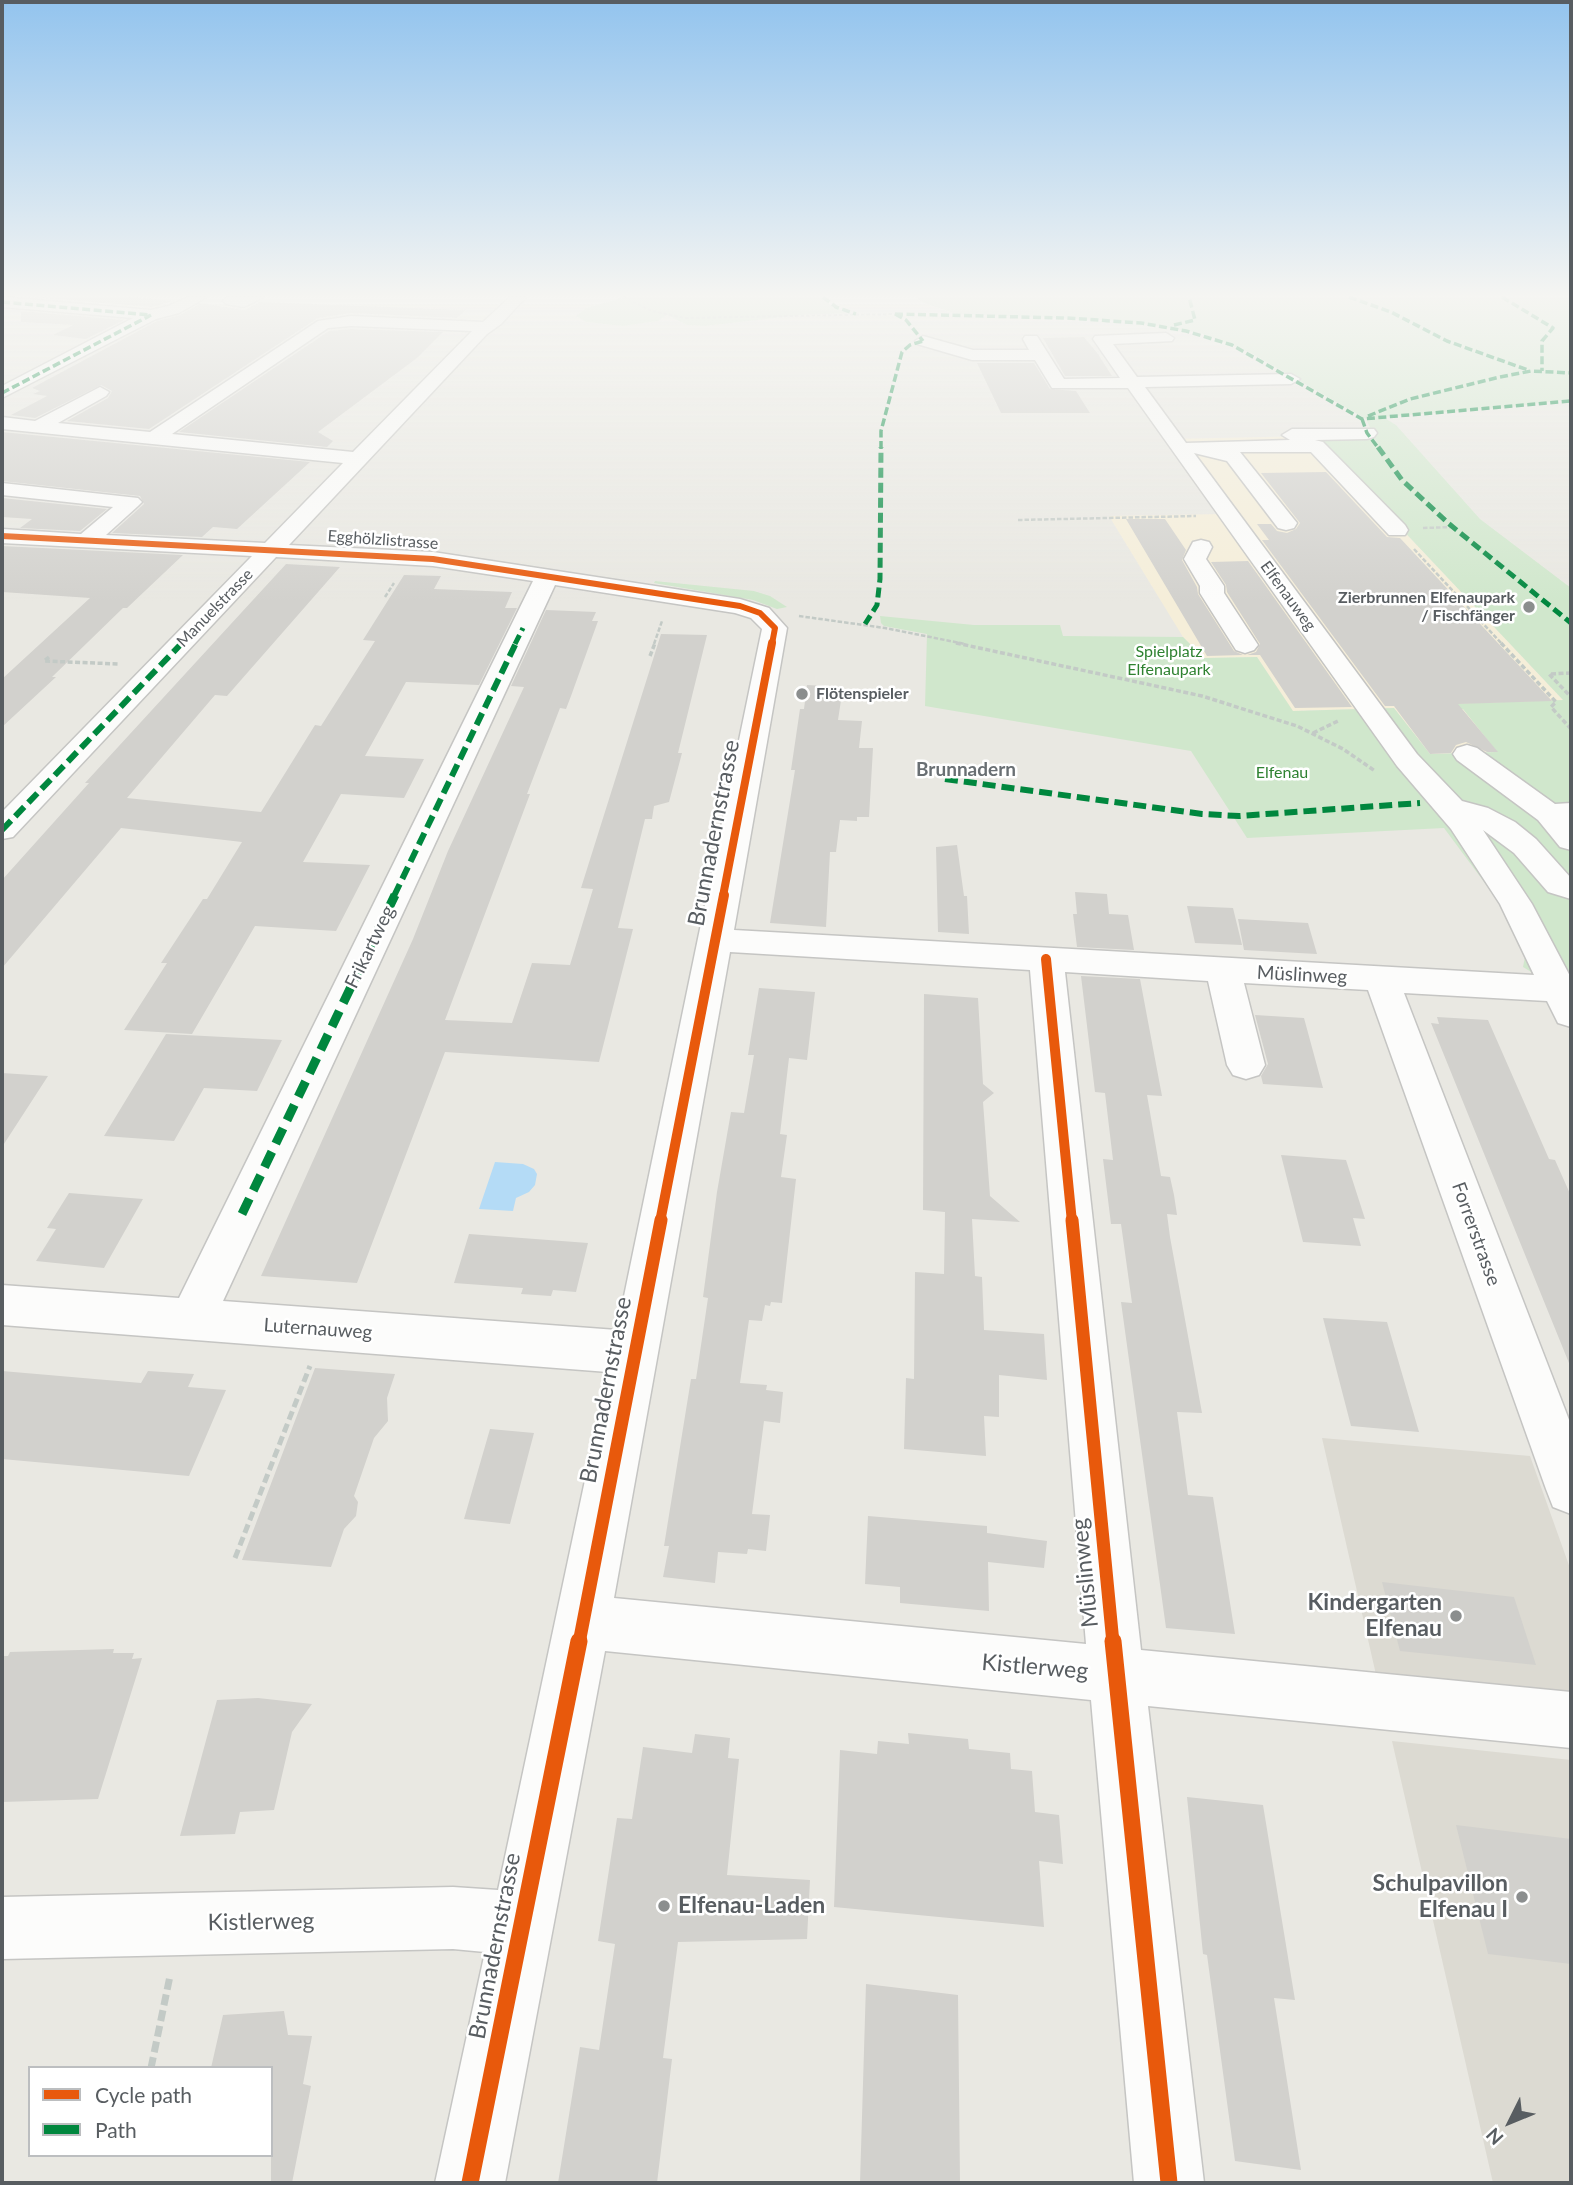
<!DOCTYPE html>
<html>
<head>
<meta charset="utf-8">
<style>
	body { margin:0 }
	#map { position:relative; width:1573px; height:2185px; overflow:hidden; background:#e9e8e2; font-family:Lato,sans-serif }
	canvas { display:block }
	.frame { position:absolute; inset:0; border:4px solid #585d61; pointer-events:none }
	.legend { position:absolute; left:28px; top:2066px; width:245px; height:91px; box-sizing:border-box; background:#fff; border:2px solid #bcbec0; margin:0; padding:9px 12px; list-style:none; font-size:21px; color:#585d61 }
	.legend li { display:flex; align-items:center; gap:14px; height:35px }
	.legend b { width:35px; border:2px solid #bcbec0 }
	.north { position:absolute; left:1475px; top:2087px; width:70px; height:70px; -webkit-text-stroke:5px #fff; paint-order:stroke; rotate:227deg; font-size:19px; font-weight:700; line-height:28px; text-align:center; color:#585d61 }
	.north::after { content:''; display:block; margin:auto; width:24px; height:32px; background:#585d61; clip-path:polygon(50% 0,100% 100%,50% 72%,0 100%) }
</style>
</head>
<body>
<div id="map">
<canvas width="1573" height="2185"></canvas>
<div class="frame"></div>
<ul class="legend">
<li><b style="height:9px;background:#e8590c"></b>Cycle path</li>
<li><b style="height:9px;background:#00873e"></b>Path</li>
</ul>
<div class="north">N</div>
</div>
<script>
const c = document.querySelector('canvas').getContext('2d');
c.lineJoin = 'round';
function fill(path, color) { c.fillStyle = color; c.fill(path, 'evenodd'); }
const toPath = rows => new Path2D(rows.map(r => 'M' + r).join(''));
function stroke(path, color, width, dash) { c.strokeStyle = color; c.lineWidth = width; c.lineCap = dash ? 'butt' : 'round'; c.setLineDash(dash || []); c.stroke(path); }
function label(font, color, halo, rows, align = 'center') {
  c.font = font + ' Lato,sans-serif'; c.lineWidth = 5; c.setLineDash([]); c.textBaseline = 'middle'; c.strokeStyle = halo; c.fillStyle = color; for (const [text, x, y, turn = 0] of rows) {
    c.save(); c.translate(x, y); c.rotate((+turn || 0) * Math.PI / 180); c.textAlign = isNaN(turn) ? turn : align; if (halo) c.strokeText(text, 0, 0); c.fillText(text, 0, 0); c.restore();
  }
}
fill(toPath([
	[1314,436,1564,701,1449,709,1463,709,1498,752,1430,754,1394,708,1292,711,1257,657,1204,658,1183,637,1109,516,1223,514,1169,439]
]), '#f5eed9');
fill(toPath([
	[1322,1438,1530,1456,1571,1571,1571,1699,1377,1679],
	[1392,1741,1571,1760,1571,2183,1493,2183]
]), '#dcdad2');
fill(toPath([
	[626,297,821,297,834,308,851,313,801,315,705,326,687,325,667,315,658,321,623,326,586,322,576,316,586,308],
	[916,297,1571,297,1571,399,1512,407,1383,417,1396,425,1480,519,1571,588,1571,985,1553,985,1523,967,1525,957,1513,921,1444,828,1247,838,1191,751,925,706,927,634,884,626,881,623,880,616,974,625,1060,625,1063,636,1183,637,1204,658,1257,657,1293,711,1394,708,1430,754,1497,752,1463,709,1448,710,1444,704,1563,700,1314,436,1373,434,1366,419,1251,353,1200,333,1125,321,956,314,922,302],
	[655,581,754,591,770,596,787,607,777,609,753,600,654,583]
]), '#d0e7cc');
fill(toPath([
	[495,1162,523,1164,534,1169,537,1174,535,1185,529,1192,516,1198,513,1211,479,1209]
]), '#b4dbf6');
fill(toPath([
	[34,297,128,297,173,301,151,307],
	[260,302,466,310,457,318,351,313,318,318,149,429,67,421,108,398,112,391,101,385,35,418,11,415,47,396,33,394,40,391,32,388,157,321,180,315,201,303,244,310],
	[21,311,124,320,86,339,53,335,73,325,21,322],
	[351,329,443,332,417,358,318,432,333,441,327,447,179,432,329,331],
	[1084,337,1098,354,1112,376,1065,376,1043,338],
	[977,363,1034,363,1050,389,1076,391,1090,413,1001,413],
	[2,432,310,462,237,529,213,527,202,537,112,533,144,504,140,496,2,481],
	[1326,472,1387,537,1400,538,1552,701,1458,704,1498,752,1487,752,1466,742,1456,745,1451,753,1430,754,1394,706,1385,706,1262,540,1269,540,1257,524,1271,524,1277,531,1287,533,1296,529,1300,523,1261,473],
	[2,498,107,509,80,531,20,528,32,519,2,517],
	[1126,519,1165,519,1186,550,1182,560,1197,587,1198,594,1234,651,1243,655,1207,656],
	[2,546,183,555,127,608,123,608,52,677,56,677,2,727,2,679,90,598,2,592],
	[1248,561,1352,707,1295,708,1260,655,1247,655,1256,652,1260,644,1227,592,1226,585,1211,562],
	[286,564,340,567,227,696,215,695,127,798,261,812,315,725,321,726,375,641,363,640,404,575,441,576,434,589,512,592,505,608,517,608,479,685,406,682,365,756,424,759,404,798,341,794,303,862,370,865,336,931,255,926,192,1034,124,1030,167,963,161,963,203,899,207,899,242,842,121,828,2,968,2,880,89,783,85,783,107,759],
	[546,610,596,612,592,621,598,621,571,696,566,709,560,708,527,794,530,794,445,1020,512,1023,532,963,570,965,593,889,581,888,661,634,707,635,678,753,682,753,669,802,654,806,652,819,645,819,630,880,618,928,633,929,599,1062,445,1052,357,1283,261,1276,413,939,448,851,524,687,511,686],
	[807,685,843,687,838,720,862,721,859,748,873,748,869,817,857,817,857,821,840,820,836,852,830,852,826,927,770,923,795,770,791,770,800,709,804,709],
	[957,845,964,896,967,896,969,934,938,932,936,847],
	[1075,892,1107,894,1109,914,1128,915,1134,950,1077,947,1073,914,1077,914],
	[1187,906,1233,908,1242,945,1195,943],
	[1238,919,1308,923,1317,954,1244,950],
	[1081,976,1140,979,1162,1096,1147,1095,1161,1176,1170,1177,1174,1195,1177,1215,1167,1214,1170,1237,1202,1413,1177,1412,1188,1495,1213,1497,1235,1634,1166,1628,1121,1302,1132,1303,1121,1224,1111,1224,1103,1159,1113,1160,1105,1093,1095,1092],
	[759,988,815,992,807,1060,789,1058,780,1134,787,1135,781,1177,796,1179,782,1303,771,1302,770,1306,765,1305,762,1321,749,1320,740,1383,767,1385,766,1390,783,1392,780,1423,764,1421,752,1514,770,1515,766,1551,748,1549,747,1554,718,1552,715,1583,663,1577,669,1546,664,1546,691,1379,696,1379,708,1298,703,1297,717,1192,731,1112,744,1113,754,1055,748,1055],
	[924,994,978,998,983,1084,994,1093,983,1102,990,1196,1020,1222,972,1219,975,1276,982,1277,984,1330,1044,1334,1047,1380,999,1375,999,1417,984,1416,986,1456,904,1449,906,1378,914,1379,915,1272,944,1274,945,1212,923,1210],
	[1255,1015,1304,1018,1323,1088,1263,1084,1261,1076,1268,1064],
	[1437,1017,1488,1020,1549,1159,1555,1160,1571,1196,1571,1368,1431,1023,1439,1024],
	[166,1034,282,1040,257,1091,204,1088,174,1141,104,1136],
	[2,1073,48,1076,2,1147],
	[1281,1155,1346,1160,1365,1219,1353,1218,1361,1246,1303,1242],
	[69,1193,143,1199,104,1268,36,1261,56,1229,47,1228],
	[469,1234,588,1243,576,1292,553,1290,551,1296,521,1294,523,1288,454,1283],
	[1323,1318,1387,1322,1419,1432,1351,1426],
	[315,1368,395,1374,387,1398,388,1421,374,1438,354,1496,358,1502,356,1516,344,1529,331,1567,242,1560],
	[2,1371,141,1383,148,1371,194,1374,188,1387,226,1390,189,1476,2,1459],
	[490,1429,534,1433,510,1524,464,1519],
	[868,1516,987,1526,987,1533,1047,1541,1044,1568,988,1562,989,1611,900,1603,900,1587,865,1584],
	[1382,1582,1514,1597,1536,1665,1400,1651],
	[114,1649,113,1653,134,1653,132,1659,142,1658,98,1799,2,1802,2,1656,8,1656,10,1652],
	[258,1698,312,1704,292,1732,274,1810,240,1812,235,1834,180,1836,217,1700],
	[908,1733,968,1739,969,1749,1010,1753,1011,1769,1032,1771,1035,1812,1059,1815,1063,1864,1039,1861,1044,1927,834,1907,840,1750,877,1754,878,1741,909,1744],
	[695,1734,730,1738,728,1758,739,1759,727,1875,810,1880,807,1939,678,1942,663,2058,672,2059,657,2183,558,2183,580,2047,599,2050,615,1944,598,1941,617,1818,632,1819,643,1747,692,1753],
	[1187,1797,1263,1805,1295,2000,1274,1998,1301,2170,1235,2161,1207,1955,1203,1954],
	[1456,1825,1571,1839,1571,1964,1488,1954],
	[866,1984,958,1995,960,2183,860,2183],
	[284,2011,288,2035,312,2036,303,2084,311,2086,292,2183,271,2183,271,2068,211,2068,223,2015]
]), '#d2d1cd');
const minor = toPath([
	[2,297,151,310,168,306,188,297,207,297,179,313,156,319,2,398,2,386,133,318,2,307,2,297],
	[228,297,264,297,244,307,226,304,223,301,228,297],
	[510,297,526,297,501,324,487,334,289,545,433,552,740,599,769,608,787,628,734,930,1534,975,1500,904,1451,829,1397,766,1128,388,1052,388,1035,360,972,360,917,344,915,341,923,336,973,350,1029,350,1023,339,1025,336,1037,336,1064,379,1120,378,1093,339,1095,336,1166,333,1174,338,1172,341,1113,344,1137,377,1291,374,1300,379,1291,384,1145,387,1186,443,1290,440,1282,435,1292,429,1374,429,1377,433,1374,437,1367,439,1315,440,1323,442,1405,525,1408,530,1405,535,1389,535,1311,452,1240,452,1297,523,1294,528,1286,530,1278,528,1227,461,1194,453,1417,754,1462,801,1488,808,1515,822,1536,839,1571,878,1571,899,1548,892,1514,853,1483,830,1532,904,1571,978,1571,1027,1558,1023,1547,1001,1404,993,1571,1425,1571,1514,1553,1507,1546,1489,1368,990,1244,983,1265,1065,1259,1075,1246,1079,1233,1075,1227,1065,1208,981,1065,972,1141,1650,1571,1692,1571,1748,1148,1706,1204,2183,1134,2183,1091,1700,605,1651,505,2183,435,2183,485,1952,453,1949,2,1959,2,1897,453,1887,498,1890,608,1372,2,1325,2,1285,179,1298,533,581,433,566,276,557,13,837,2,839,2,812,252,556,2,543,2,529,81,534,113,507,2,495,2,483,138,498,142,502,138,506,106,535,265,543,343,463,2,429,2,417,35,421,100,387,109,392,106,396,58,423,150,432,318,321,351,316,483,322,510,297],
	[351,326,472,331,353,452,172,434,328,328,351,326],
	[555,585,735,613,751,618,762,629,617,1330,223,1301,555,585],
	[730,952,1030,970,1086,1644,614,1598,730,952],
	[1201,540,1209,542,1212,547,1206,559,1224,586,1224,593,1258,645,1254,650,1245,653,1236,650,1200,593,1200,586,1184,559,1193,542,1201,540],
	[1467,745,1477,748,1555,804,1571,803,1571,850,1560,847,1538,820,1457,760,1453,754,1457,748,1467,745]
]);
stroke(minor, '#c5c5c3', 3);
stroke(toPath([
	[623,297,652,311,685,318,895,314]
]), '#c3cac6', 2, [3.5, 2]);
stroke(toPath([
	[1018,520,1196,516],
	[1423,528,1454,527],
	[1414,549,1502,644],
	[385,597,394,583],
	[799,616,885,628,965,644],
	[654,644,662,621]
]), '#c3cac6', 2.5, [4.5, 2]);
stroke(toPath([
	[956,643,1202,696,1297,726,1343,749,1375,771],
	[1501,643,1556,702,1551,707,1571,729],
	[650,656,655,643],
	[49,657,44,661,119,664],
	[1571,673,1549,674,1571,697],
	[1313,733,1340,720]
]), '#c3cac6', 3.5, [5, 2.5]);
stroke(toPath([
	[235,1558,310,1366]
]), '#c3cac6', 5, [9, 4.5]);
stroke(toPath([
	[151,2068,170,1976]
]), '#c3cac6', 7, [11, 5]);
fill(minor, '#fcfcfb');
stroke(toPath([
	[823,297,836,307,856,314],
	[1349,297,1391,312,1447,341,1528,370],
	[1502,297,1553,328,1542,341,1542,371],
	[2,302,151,315],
	[895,314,1067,318,1141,323,1186,331,1232,345,1362,419,1571,401],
	[895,314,906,320,923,341],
	[1174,325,1195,320,1189,297],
	[2,393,151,315],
	[1368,416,1410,399,1500,377,1531,371,1571,373],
	[1362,419,1367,433,1379,449],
	[881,449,881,431,902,352,910,345,923,341]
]), '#00873e', 3.5, [8, 3.5]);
stroke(toPath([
	[1378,447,1402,480,1448,523,1571,623],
	[371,541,374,538],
	[865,624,877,605,880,579,881,447],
	[180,644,220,603],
	[515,644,523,628]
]), '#00873e', 5, [10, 5]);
stroke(toPath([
	[945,779,1202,814,1239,816,1420,803],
	[2,830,182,643],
	[394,896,516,643]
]), '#00873e', 6, [13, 6]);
stroke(toPath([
	[242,1214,395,895]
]), '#00873e', 9, [17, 9]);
stroke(toPath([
	[2,536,433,559,740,606,760,613,775,628,772,644]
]), '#e8590c', 6);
stroke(toPath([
	[723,896,772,643]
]), '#e8590c', 8);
stroke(toPath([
	[1046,959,1072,1222],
	[660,1222,724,895]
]), '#e8590c', 10);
stroke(toPath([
	[1072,1220,1113,1643],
	[579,1643,661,1220]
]), '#e8590c', 13);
stroke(toPath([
	[1113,1641,1169,2183],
	[470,2183,579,1641]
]), '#e8590c', 17);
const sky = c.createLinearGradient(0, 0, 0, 603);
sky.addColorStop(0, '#93c4ee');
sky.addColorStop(0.49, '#f5f5f2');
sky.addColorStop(1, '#f5f5f200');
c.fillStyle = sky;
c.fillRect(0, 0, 1573, 603);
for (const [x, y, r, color] of [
	[1529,607,7,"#8b8e8e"],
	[802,694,7,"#8b8e8e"],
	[1456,1616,7,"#8b8e8e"],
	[1522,1897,7,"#8b8e8e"],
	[664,1906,7,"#8b8e8e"]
]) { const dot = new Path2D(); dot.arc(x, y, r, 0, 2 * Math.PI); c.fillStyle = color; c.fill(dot); stroke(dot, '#fff', 2.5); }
label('16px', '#585d61', '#fff', [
	["Egghölzlistrasse",383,540,4],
	["Elfenauweg",1288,596,54],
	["Manuelstrasse",215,608,-46]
]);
label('bold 16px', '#585d61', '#fff', [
	["Zierbrunnen Elfenaupark",1515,598],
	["/ Fischfänger",1515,616],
	["Flötenspieler",816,694,"left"]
], 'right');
label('16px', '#2f8231', '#fff', [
	["Spielplatz",1169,652],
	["Elfenaupark",1169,670],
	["Elfenau",1282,773]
]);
label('bold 19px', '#696f73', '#fff', [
	["Brunnadern",966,770]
]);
label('19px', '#585d61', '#fff', [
	["Frikartweg",370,947,-64],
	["Müslinweg",1302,975,3],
	["Forrerstrasse",1476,1234,70],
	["Luternauweg",318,1329,4]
]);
label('23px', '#585d61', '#fff', [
	["Brunnadernstrasse",714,833,-79],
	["Brunnadernstrasse",606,1390,-79],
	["Müslinweg",1085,1573,-96],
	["Kistlerweg",1035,1667,5],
	["Kistlerweg",261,1922,-1],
	["Brunnadernstrasse",495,1946,-79]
]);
label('bold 23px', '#585d61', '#fff', [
	["Kindergarten",1442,1603],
	["Elfenau",1442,1629],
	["Schulpavillon",1508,1884],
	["Elfenau I",1508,1910],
	["Elfenau-Laden",678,1906,"left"]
], 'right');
</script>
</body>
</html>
